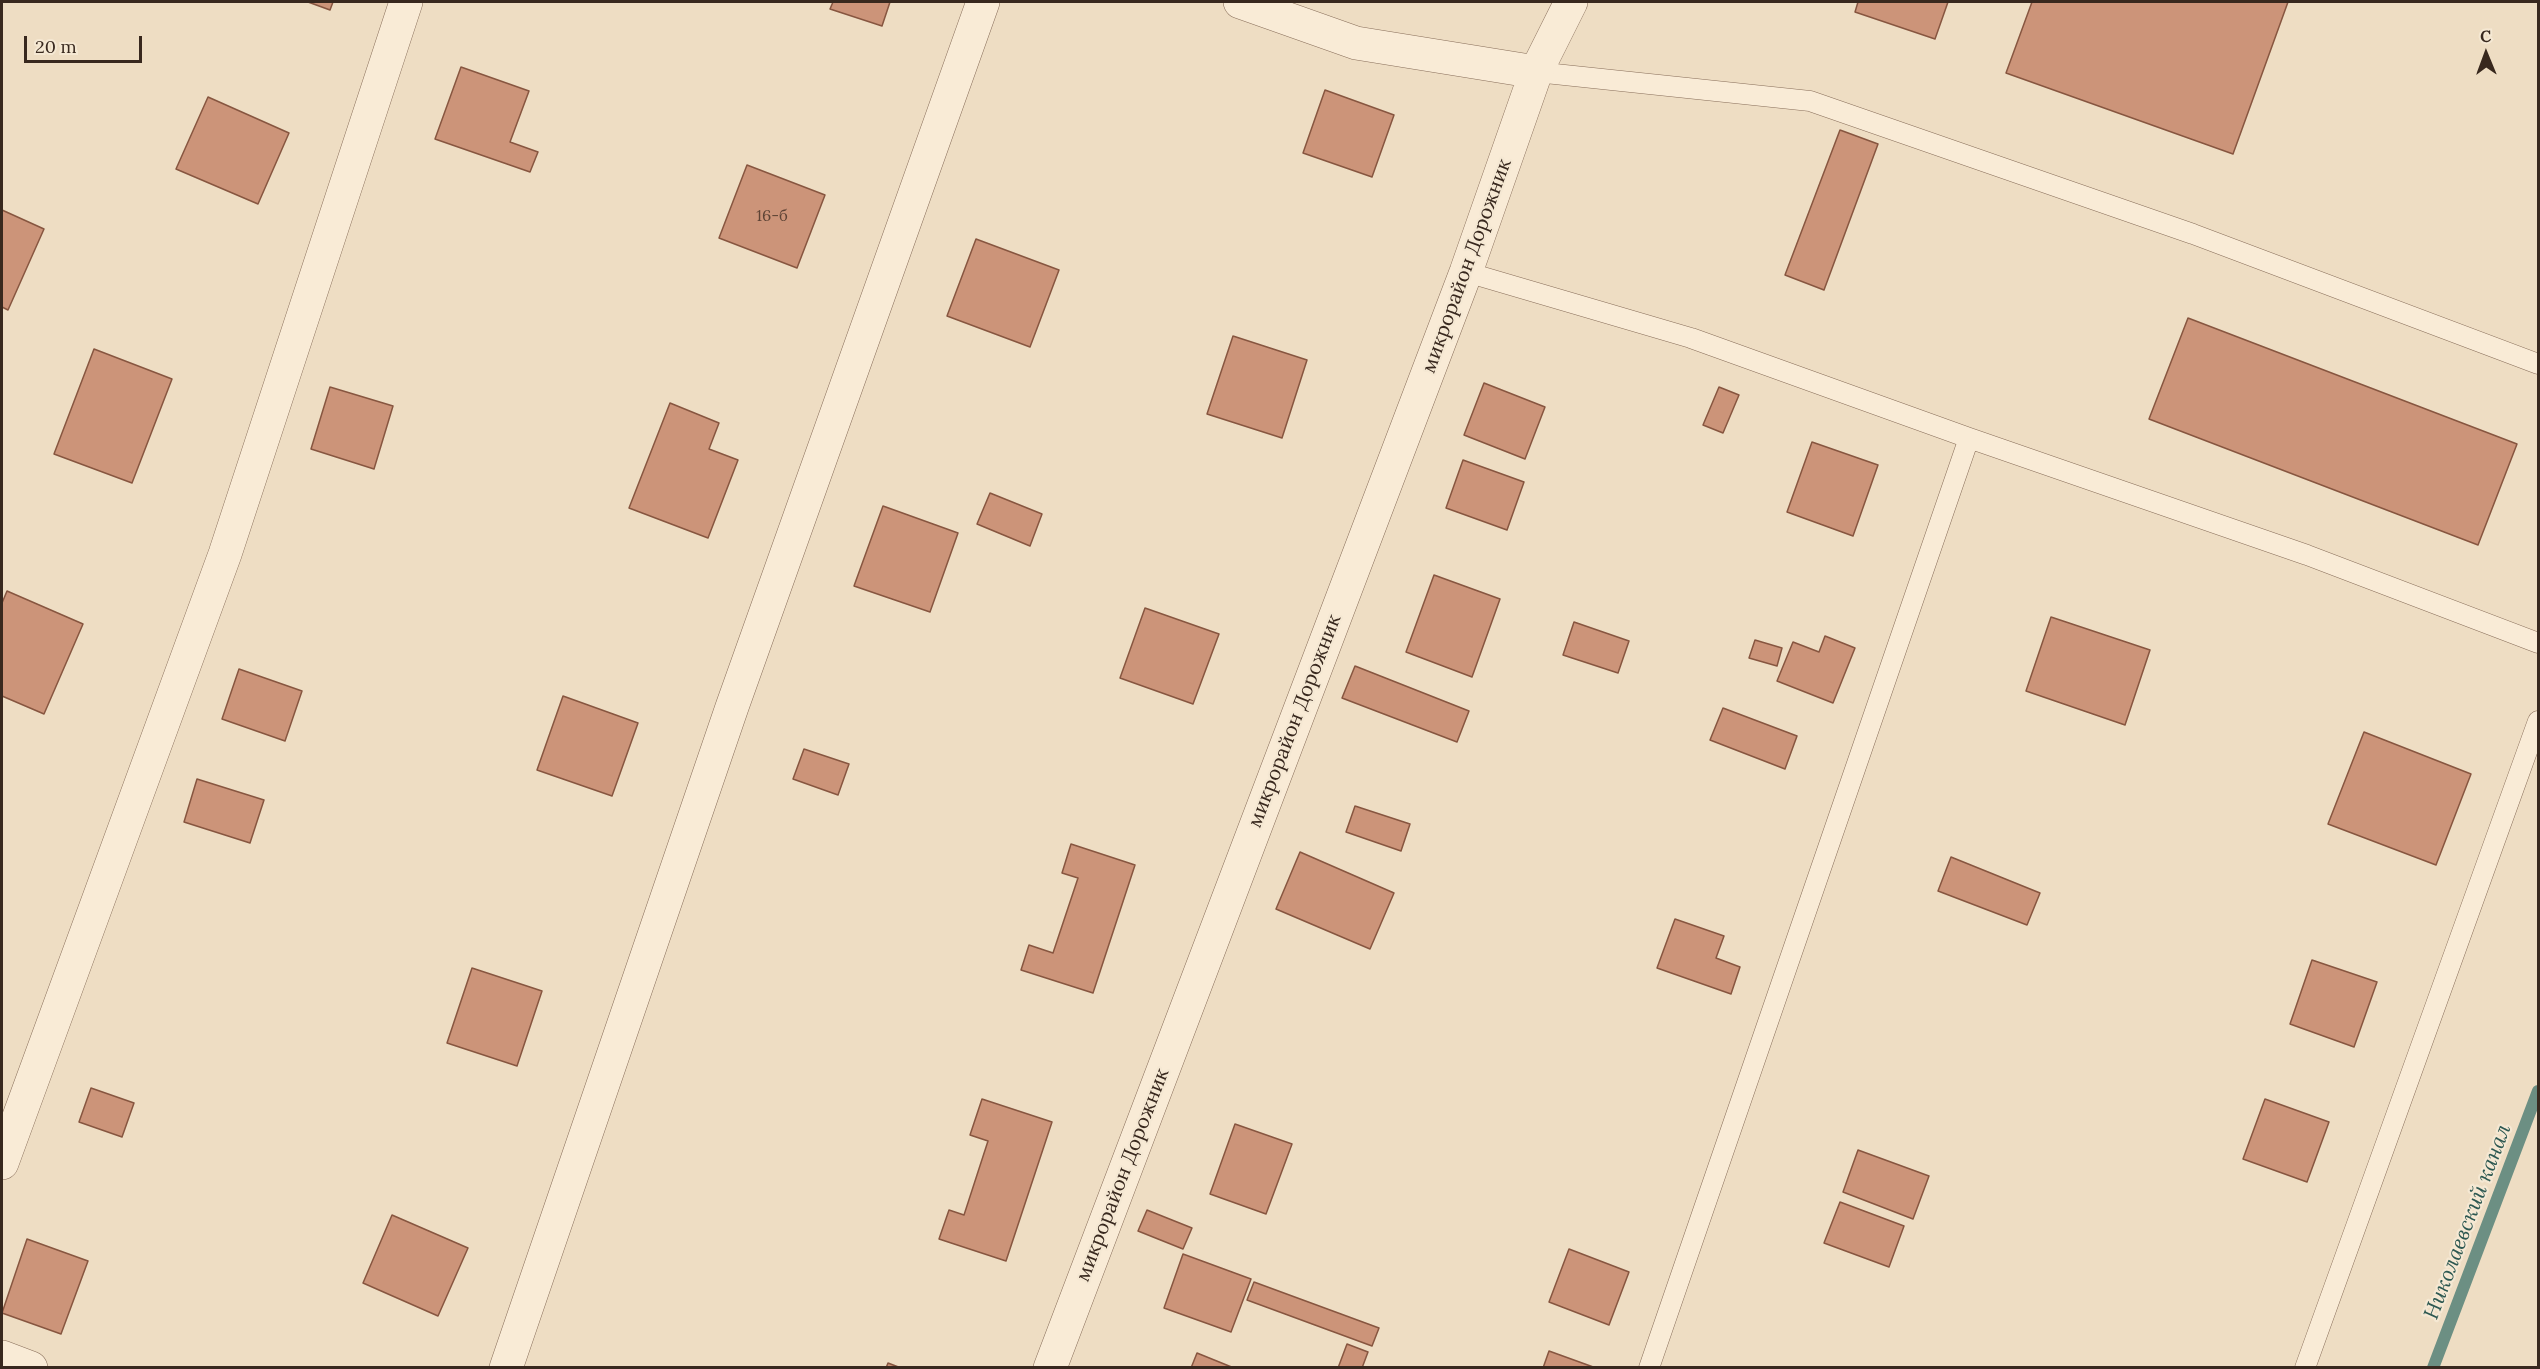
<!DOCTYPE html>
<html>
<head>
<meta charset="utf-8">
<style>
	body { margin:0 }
	#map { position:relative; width:2540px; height:1369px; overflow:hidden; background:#eeddc3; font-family:Lora,serif }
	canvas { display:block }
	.frame { position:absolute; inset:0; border:3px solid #38281e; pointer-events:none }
	.north { position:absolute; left:2456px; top:24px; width:60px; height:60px; -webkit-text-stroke:4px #f5e8d3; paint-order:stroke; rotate:359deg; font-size:16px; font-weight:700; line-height:24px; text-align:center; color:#38281e }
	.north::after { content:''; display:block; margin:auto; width:21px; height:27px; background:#38281e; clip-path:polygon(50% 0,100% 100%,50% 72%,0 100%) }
	.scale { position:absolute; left:24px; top:36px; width:118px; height:27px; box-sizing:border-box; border:3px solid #38281e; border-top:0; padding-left:8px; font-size:18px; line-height:21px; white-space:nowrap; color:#38281e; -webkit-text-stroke:4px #f5e8d3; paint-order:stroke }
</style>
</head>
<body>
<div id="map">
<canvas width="2540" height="1369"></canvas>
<div class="frame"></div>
<div class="north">С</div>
<div class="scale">20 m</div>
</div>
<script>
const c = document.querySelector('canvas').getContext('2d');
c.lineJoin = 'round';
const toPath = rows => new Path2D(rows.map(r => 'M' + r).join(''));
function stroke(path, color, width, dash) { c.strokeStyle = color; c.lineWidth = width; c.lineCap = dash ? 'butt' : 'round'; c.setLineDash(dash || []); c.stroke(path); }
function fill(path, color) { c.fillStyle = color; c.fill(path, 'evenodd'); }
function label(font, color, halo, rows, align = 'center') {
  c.font = font + ' Lora,serif'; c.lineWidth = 4.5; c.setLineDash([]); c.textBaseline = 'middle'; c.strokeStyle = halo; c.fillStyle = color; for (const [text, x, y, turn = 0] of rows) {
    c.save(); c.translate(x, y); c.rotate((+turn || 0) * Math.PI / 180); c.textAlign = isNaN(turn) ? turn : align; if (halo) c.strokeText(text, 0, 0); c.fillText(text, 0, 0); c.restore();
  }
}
stroke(toPath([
	[2433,1368,2538,1091]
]), '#6c8f83', 12);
const building = toPath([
	[308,2,333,2,330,10,308,2],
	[833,2,890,2,882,26,830,9,833,2],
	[1858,2,1948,2,1935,39,1855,12,1858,2],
	[2032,2,2288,2,2233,154,2006,73,2032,2],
	[461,67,529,91,510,142,538,152,530,172,435,139,461,67],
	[1325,90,1394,115,1372,177,1303,153,1325,90],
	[208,97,289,133,258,204,176,169,208,97],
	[1840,130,1878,144,1824,290,1785,275,1840,130],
	[747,165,825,195,797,268,719,238,747,165],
	[2,210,44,229,8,310,2,307,2,210],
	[976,239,1059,270,1030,347,947,316,976,239],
	[2188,318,2517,444,2478,545,2149,419,2188,318],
	[1233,336,1307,360,1282,438,1207,414,1233,336],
	[94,349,172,379,132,483,54,454,94,349],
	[1484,383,1545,407,1525,459,1464,435,1484,383],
	[330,387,393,406,374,469,311,449,330,387],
	[1719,387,1739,395,1723,433,1703,425,1719,387],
	[670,403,719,423,709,449,738,460,708,538,629,508,670,403],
	[1812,442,1878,465,1853,536,1787,512,1812,442],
	[1463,460,1524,482,1507,530,1446,508,1463,460],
	[990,493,1042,514,1030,546,977,524,990,493],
	[883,506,958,533,930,612,854,586,883,506],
	[1434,575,1500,599,1472,677,1406,652,1434,575],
	[7,591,83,624,44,714,2,696,2,603,7,591],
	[1145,608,1219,634,1193,704,1120,678,1145,608],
	[2051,617,2150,650,2125,725,2026,691,2051,617],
	[1574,622,1629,641,1618,673,1563,655,1574,622],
	[1825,636,1855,648,1833,703,1777,681,1793,642,1819,652,1825,636],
	[1755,640,1782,648,1777,666,1749,658,1755,640],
	[1355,666,1469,711,1457,742,1342,698,1355,666],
	[239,669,302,691,285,741,222,719,239,669],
	[563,696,638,723,612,796,537,770,563,696],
	[1723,708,1797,736,1785,769,1710,740,1723,708],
	[2364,732,2471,774,2436,865,2328,824,2364,732],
	[804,749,849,764,838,795,793,779,804,749],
	[197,779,264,800,250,843,184,822,197,779],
	[1355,806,1410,824,1401,851,1346,832,1355,806],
	[1071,844,1135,865,1093,993,1021,970,1029,945,1053,953,1078,878,1062,873,1071,844],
	[1300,852,1394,893,1370,949,1276,909,1300,852],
	[1951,857,2040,893,2027,925,1938,891,1951,857],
	[1675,919,1724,936,1716,958,1740,967,1731,994,1657,968,1675,919],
	[2312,960,2377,982,2354,1047,2290,1024,2312,960],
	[472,968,542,991,517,1066,447,1043,472,968],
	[91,1088,134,1103,122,1137,79,1122,91,1088],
	[982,1099,1052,1122,1006,1261,939,1239,949,1210,964,1215,988,1141,970,1135,982,1099],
	[2265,1099,2329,1122,2307,1182,2243,1159,2265,1099],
	[1235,1124,1292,1144,1266,1214,1210,1194,1235,1124],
	[1858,1150,1929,1176,1913,1219,1843,1192,1858,1150],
	[1840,1202,1904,1226,1889,1267,1824,1243,1840,1202],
	[1147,1210,1192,1228,1183,1249,1138,1231,1147,1210],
	[392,1215,468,1248,438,1316,363,1283,392,1215],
	[27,1239,88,1261,61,1334,2,1313,27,1239],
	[1569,1249,1629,1272,1609,1325,1549,1302,1569,1249],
	[1183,1254,1251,1279,1231,1332,1164,1308,1183,1254],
	[1254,1282,1379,1328,1372,1346,1247,1300,1254,1282],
	[1347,1344,1368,1352,1362,1368,1338,1368,1347,1344],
	[1549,1351,1596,1368,1543,1368,1549,1351],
	[1197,1353,1234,1368,1191,1368,1197,1353],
	[888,1363,901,1368,886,1368,888,1363]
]);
fill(building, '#cc9479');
stroke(building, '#875640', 1.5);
const service = toPath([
	[1536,72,1810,101,2193,234,2538,364],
	[1466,272,1691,338,1969,438,2307,555,2538,643],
	[1649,1368,1969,438],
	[2305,1368,2538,721]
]);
const minor = toPath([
	[1240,2,1356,43,1536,72],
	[2,1163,225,554,406,2],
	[2,1357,31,1368],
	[506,1368,732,707,983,2],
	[1050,1368,1466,272,1536,72,1571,2]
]);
stroke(service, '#886e5a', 21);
stroke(minor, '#886e5a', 34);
stroke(service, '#f9ebd6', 20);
stroke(minor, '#f9ebd6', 33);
label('16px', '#5d4335', null, [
	["16-б",772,216]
]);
label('20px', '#38281e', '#f5e8d3', [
	["микрорайон Дорожник",1467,266,-70],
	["микрорайон Дорожник",1295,721,-69],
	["микрорайон Дорожник",1123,1175,-69]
]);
label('italic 21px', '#2d5851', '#f5e8d3', [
	["Николаевский канал",2468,1222,-69]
]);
</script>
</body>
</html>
